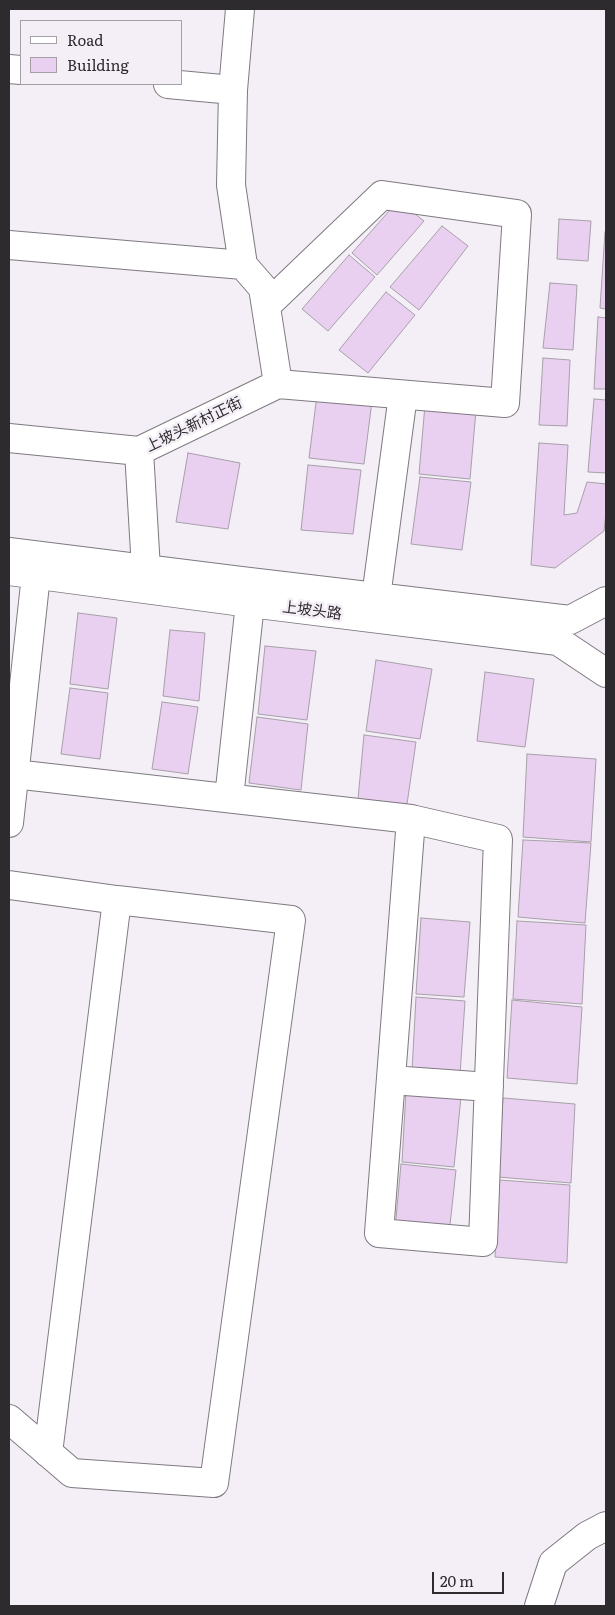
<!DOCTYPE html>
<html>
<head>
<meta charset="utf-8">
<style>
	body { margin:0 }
	#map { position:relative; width:615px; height:1615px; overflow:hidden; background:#f4eef6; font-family:Literata,serif }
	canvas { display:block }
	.frame { position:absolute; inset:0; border:10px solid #2e2b2f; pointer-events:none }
	.legend { position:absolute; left:20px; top:20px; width:162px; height:65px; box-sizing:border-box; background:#f4eef6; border:1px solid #a5a0a6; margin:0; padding:6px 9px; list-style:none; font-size:15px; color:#2e2b2f }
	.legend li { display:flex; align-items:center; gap:10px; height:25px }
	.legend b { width:25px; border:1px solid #a5a0a6 }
	.scale { position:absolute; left:432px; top:1572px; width:72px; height:22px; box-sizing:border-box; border:2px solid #2e2b2f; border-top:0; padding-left:6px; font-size:15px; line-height:18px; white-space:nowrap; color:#2e2b2f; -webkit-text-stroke:4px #f4eef6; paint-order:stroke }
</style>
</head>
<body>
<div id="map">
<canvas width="615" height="1615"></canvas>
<div class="frame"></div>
<ul class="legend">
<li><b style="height:6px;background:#fff"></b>Road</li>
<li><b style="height:14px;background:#ead0f0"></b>Building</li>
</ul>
<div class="scale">20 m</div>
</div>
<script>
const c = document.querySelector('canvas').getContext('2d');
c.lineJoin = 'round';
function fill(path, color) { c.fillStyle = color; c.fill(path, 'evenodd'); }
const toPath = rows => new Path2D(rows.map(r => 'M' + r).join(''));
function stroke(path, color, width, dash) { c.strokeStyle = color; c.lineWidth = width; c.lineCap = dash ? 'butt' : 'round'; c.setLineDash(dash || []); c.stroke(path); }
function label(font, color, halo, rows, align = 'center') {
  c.font = font + ' Literata,"Noto Sans SC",serif'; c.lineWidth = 5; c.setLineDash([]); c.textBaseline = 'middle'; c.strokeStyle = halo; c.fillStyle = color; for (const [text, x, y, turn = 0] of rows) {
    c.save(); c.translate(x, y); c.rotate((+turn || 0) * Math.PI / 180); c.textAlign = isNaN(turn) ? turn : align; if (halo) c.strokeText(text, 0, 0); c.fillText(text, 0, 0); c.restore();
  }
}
const building = toPath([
	[398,201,424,221,377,275,352,253,398,201],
	[559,219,591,221,588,261,557,259,559,219],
	[442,226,468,246,419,310,390,287,442,226],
	[605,232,606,232,606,309,600,308,605,232],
	[349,255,375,277,328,331,302,309,349,255],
	[550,283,577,285,573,350,543,348,550,283],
	[386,292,415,315,368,373,339,350,386,292],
	[598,317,606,318,606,389,594,389,598,317],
	[543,358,570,360,567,426,539,425,543,358],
	[317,395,372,401,364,464,309,458,317,395],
	[594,399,606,400,606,473,588,472,594,399],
	[425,405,476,410,470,479,419,474,425,405],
	[539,443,568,445,564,515,577,513,587,482,606,484,606,513,604,531,555,568,531,565,539,443],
	[188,453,240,463,228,529,176,522,188,453],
	[308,465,361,470,353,534,301,530,308,465],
	[420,477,471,482,462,550,411,544,420,477],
	[78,613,117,618,108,689,70,684,78,613],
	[170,630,205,633,199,701,163,696,170,630],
	[265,646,316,651,307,720,258,714,265,646],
	[376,660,432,669,420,739,366,731,376,660],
	[485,672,534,679,525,747,477,741,485,672],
	[70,688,108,693,100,759,61,754,70,688],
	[162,702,198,707,188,774,152,769,162,702],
	[257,717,308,724,301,790,249,783,257,717],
	[364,735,416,742,407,804,358,799,364,735],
	[527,754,596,759,591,842,523,837,527,754],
	[523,840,591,843,585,923,518,917,523,840],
	[421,918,470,922,464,997,416,994,421,918],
	[517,921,586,925,582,1004,513,999,517,921],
	[416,997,465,1001,460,1075,412,1071,416,997],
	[512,1000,582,1007,577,1084,507,1078,512,1000],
	[406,1091,461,1097,454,1167,402,1162,406,1091],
	[503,1098,575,1104,571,1183,498,1177,503,1098],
	[401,1164,456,1170,449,1234,395,1229,401,1164],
	[499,1180,570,1185,567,1263,495,1257,499,1180]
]);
fill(building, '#ead0f0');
stroke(building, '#a6a0a8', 1);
const minor = toPath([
	[240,9,233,90,231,185,243,265],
	[9,69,21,70],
	[168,84,233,90],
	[9,245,243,265,263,288,278,384,139,451,9,438],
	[266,306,382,195,517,214,505,403,278,384],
	[139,451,146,569],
	[9,552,241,581,570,620,606,601],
	[9,571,250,603,558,641,606,673],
	[376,597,403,395],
	[14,774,411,819,379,1233,483,1242,498,839,411,819],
	[229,798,250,603],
	[9,823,36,575],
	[9,885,117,900,291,920,214,1483,72,1473,9,1419],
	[391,1080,489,1087],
	[48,1453,117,900],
	[539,1606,553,1563,587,1536,606,1526]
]);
stroke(minor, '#7f7981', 30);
stroke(minor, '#fff', 28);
label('15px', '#2e2b2f', '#f4eef6', [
	["上坡头新村正街",194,425,-26],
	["上坡头路",312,611,7]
]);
</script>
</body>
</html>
